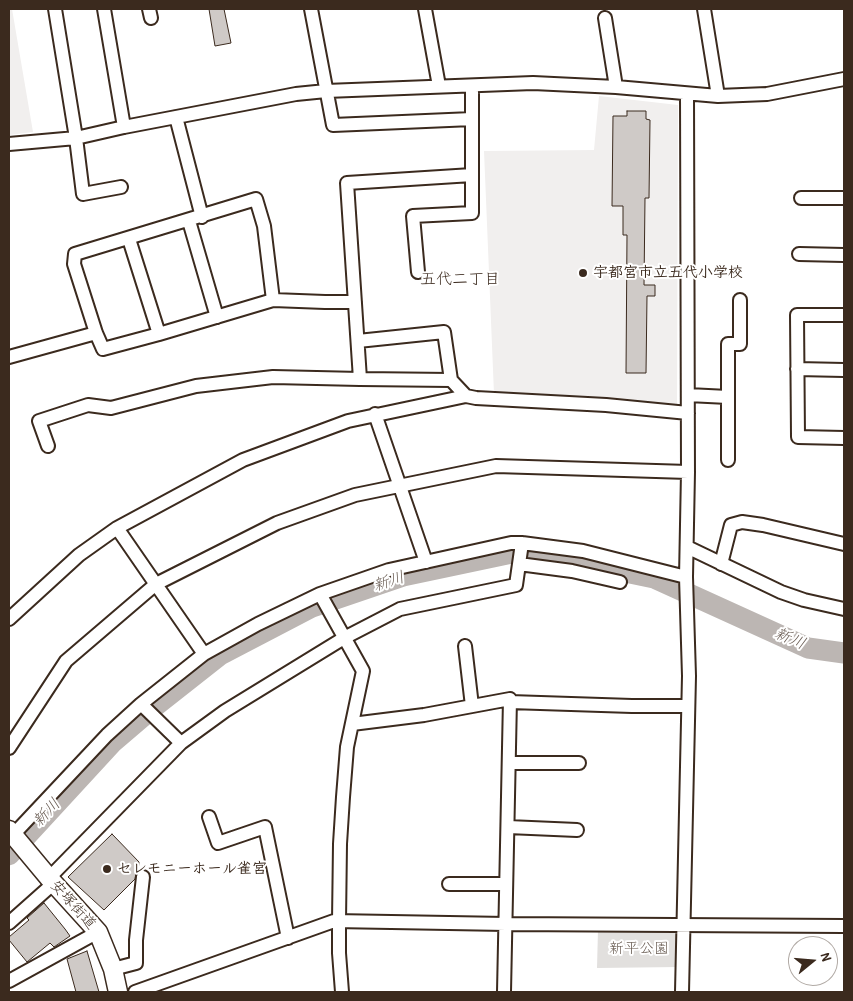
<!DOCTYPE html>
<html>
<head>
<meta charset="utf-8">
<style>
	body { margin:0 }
	#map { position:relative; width:853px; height:1001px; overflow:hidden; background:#fff; font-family:"Patrick Hand",sans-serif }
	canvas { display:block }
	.frame { position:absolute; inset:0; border:10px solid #3b2a1e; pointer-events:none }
	.north { position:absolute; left:788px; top:936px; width:50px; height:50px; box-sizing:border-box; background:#fff; border:1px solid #b1aaa5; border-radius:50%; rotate:73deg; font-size:14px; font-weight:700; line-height:20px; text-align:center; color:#3b2a1e }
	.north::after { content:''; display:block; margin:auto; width:18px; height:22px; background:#3b2a1e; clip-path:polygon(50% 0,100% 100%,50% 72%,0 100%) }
</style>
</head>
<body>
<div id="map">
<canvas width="853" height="1001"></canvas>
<div class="frame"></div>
<div class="north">N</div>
</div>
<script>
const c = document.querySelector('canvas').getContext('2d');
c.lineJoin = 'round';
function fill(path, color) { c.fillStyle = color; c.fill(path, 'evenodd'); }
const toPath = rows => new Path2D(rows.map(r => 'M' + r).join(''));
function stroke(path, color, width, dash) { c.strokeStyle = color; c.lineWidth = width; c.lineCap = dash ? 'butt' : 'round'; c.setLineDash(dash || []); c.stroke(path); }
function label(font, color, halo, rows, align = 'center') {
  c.font = font + ' "Patrick Hand","Klee One",sans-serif'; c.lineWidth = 4; c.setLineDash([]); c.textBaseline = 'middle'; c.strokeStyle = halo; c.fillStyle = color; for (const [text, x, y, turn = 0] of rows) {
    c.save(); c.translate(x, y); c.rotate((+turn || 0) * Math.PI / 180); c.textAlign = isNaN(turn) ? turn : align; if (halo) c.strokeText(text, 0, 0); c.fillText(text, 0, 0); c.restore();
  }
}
fill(toPath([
	[9,9,12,9,33,132,9,135],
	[599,96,678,105,677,406,494,394,484,151,594,150]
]), '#f1efee');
fill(toPath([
	[598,930,678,931,679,967,597,968]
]), '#e2e0de');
stroke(toPath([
	[9,855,113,742,154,707,220,655,312,607,403,576,512,553,553,557,654,578,808,648,844,653]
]), '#bcb6b3', 21);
const building = toPath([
	[209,9,224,9,231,43,215,46,209,9],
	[627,111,646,111,646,119,650,120,649,198,645,198,644,285,655,285,655,296,647,296,646,373,626,373,627,235,623,235,623,206,612,206,613,116,627,116,627,111],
	[112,834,139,862,138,871,136,873,135,879,104,910,68,877,112,834],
	[44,903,65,929,70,936,54,947,50,943,27,962,9,940,9,937,29,920,27,918,44,903],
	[87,951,99,992,76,992,67,959,87,951]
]);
fill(building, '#cfcac7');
stroke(building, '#3b2a1e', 1);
const street = toPath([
	[55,9,76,138,83,194,121,187],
	[104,9,124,127],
	[149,9,151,18],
	[311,9,333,125,472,119],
	[425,9,439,86],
	[704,9,718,96],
	[605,18,616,87],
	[176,117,202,217],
	[9,144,76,138,124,127,296,94,326,91,533,83,616,87,718,96,767,94,844,79],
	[801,198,844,198],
	[189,221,217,317],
	[129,239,159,334],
	[799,254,844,255],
	[418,272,413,216,472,213,472,175],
	[273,300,159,334,103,349,96,333,74,264,75,254,256,199,264,226,273,300,325,302,355,302],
	[844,315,797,315,798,437,844,438],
	[358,341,444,332,451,380,466,396],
	[9,357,96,333],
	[797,369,844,370],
	[451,380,360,379,347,183,472,175,472,86],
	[688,395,728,397],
	[375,414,426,562],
	[48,446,39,421,88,405,111,408,196,386,273,377,360,379],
	[728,460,728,344,740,344,740,300],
	[117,528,204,654],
	[687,547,781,592,804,600,844,609],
	[519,564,572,571,620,582],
	[721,564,731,525,742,522,763,525,844,544],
	[320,594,363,671,347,747,343,797,340,844,339,921,339,953,342,992],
	[9,619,79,555,117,528,243,460,348,421,466,396,476,398,606,405,688,413],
	[465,646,472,706],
	[510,702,632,706,688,706],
	[141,704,181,743],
	[352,724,424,715,510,699,504,992],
	[9,748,66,661,156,584,277,523,355,495,496,466,688,472],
	[509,763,579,763],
	[209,817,218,843,265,827,288,938],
	[508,827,577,830],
	[13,835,107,735,141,704,204,654,258,624,320,594,389,570,511,543,522,543,583,551,686,577],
	[49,878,181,743,225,711,344,638,400,609,516,585,522,543],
	[449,884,506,884],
	[9,923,54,883],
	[113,969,136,963,136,940,143,877],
	[9,981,98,932],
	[135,992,334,921,506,924,844,926],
	[682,992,689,676,686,577,688,472,687,94]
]);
const secondary = toPath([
	[9,830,49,878,98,932,113,969,118,992]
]);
stroke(street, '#3b2a1e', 16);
stroke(secondary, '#3b2a1e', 21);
stroke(street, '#fff', 12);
stroke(secondary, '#fff', 18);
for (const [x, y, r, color] of [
	[583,273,5,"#3b2a1e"],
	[107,869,5,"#3b2a1e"]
]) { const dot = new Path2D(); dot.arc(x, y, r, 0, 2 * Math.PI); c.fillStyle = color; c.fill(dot); stroke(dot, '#fff', 2); }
label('bold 15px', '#3b2a1e', '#fff', [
	["宇都宮市立五代小学校",593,273],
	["セレモニーホール雀宮",117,869]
], 'left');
label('15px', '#3b2a1e', '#fff', [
	["安塚街道",73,905,48]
]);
label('15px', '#65584e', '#fff', [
	["新平公園",639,949]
]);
label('16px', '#3b2a1e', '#fff', [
	["五代二丁目",460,280]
]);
label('italic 16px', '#685b52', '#fff', [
	["新川",389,582,-18],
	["新川",790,639,23],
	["新川",47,813,-47]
]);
</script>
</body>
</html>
